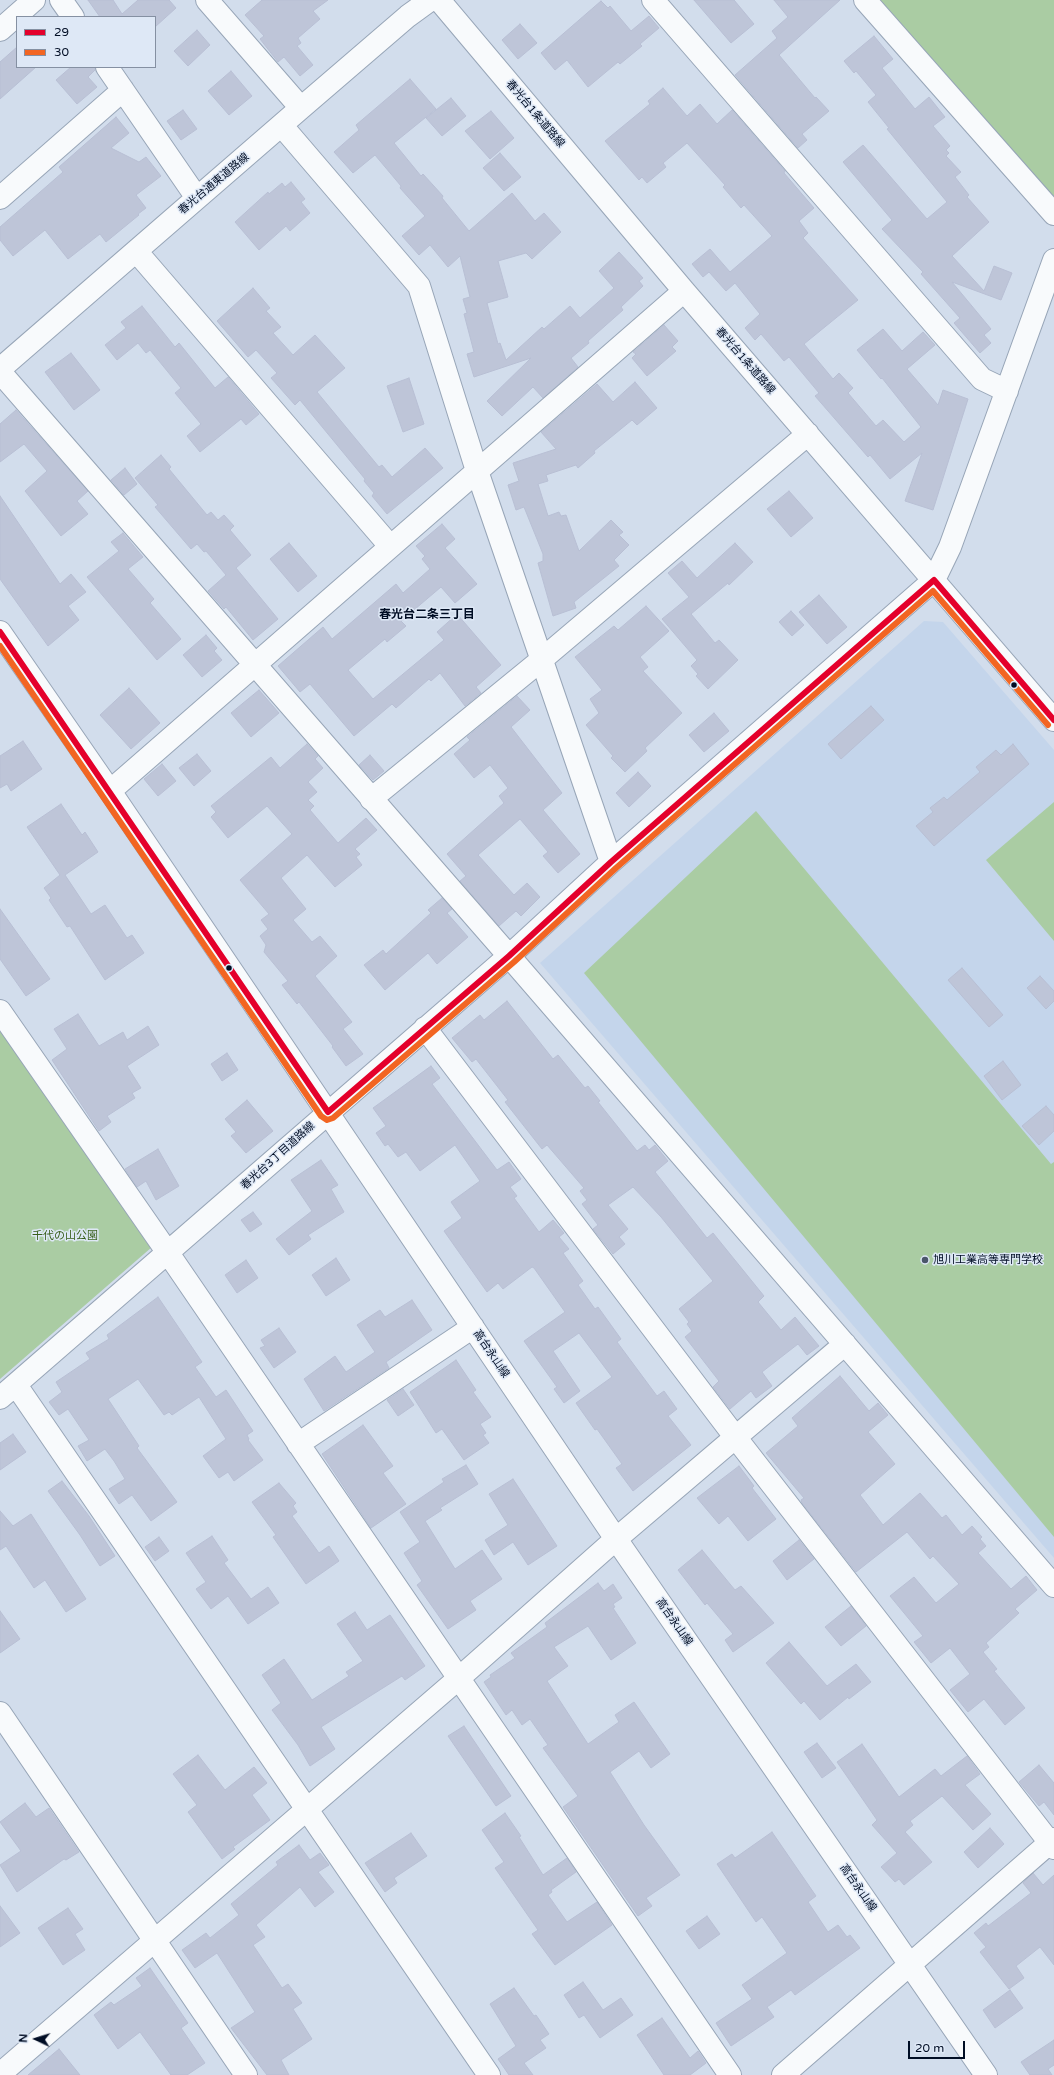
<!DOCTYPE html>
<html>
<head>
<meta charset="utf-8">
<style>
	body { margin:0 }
	#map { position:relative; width:1054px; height:2075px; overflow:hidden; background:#d2ddec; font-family:"Varela Round",sans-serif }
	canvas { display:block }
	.legend { position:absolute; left:16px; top:16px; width:140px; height:52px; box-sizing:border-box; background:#dee8f6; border:1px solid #8590a2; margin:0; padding:5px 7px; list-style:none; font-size:12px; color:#000d24 }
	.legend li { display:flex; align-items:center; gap:8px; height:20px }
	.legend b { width:20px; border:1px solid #8590a2 }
	.north { position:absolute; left:16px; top:2019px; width:40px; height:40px; -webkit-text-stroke:3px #dee8f6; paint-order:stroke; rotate:274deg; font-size:11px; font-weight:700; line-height:16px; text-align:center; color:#000d24 }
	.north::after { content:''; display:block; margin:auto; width:14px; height:18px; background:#000d24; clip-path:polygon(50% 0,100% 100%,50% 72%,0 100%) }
	.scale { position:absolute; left:908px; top:2041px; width:57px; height:18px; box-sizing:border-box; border:2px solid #000d24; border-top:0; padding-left:5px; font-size:12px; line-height:14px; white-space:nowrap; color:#000d24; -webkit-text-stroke:3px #dee8f6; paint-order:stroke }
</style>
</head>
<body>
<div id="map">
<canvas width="1054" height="2075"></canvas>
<ul class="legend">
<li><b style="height:5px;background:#e4002b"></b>29</li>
<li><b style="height:5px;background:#f26522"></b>30</li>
</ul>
<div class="north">N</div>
<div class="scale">20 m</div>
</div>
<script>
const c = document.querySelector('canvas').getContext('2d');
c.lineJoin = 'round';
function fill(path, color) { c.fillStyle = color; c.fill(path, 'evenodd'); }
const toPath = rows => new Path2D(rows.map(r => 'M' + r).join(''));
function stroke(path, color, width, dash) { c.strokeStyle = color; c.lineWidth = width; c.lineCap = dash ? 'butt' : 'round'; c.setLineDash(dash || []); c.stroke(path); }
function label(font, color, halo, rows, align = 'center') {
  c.font = font + ' "Varela Round","Noto Sans JP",sans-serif'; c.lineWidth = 3; c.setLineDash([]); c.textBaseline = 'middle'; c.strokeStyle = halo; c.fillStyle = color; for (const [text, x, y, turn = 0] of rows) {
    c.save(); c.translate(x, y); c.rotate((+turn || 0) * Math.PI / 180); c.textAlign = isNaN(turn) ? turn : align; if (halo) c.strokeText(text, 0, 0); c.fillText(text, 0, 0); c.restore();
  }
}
fill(toPath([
	[924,621,943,622,1054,750,1054,1558,540,963]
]), '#c4d5eb');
fill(toPath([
	[876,0,1054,0,1054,214],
	[1054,802,1054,941,986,860],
	[756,811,1051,1164,1054,1162,1054,1537,584,973],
	[0,1026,152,1247,0,1379]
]), '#aacca3');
const building = toPath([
	[88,0,113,0,122,14,138,0,169,0,176,8,155,27,155,17,100,17,88,0],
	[262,0,328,0,313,11,320,19,298,38,301,43,297,46,313,65,300,76,284,57,278,62,260,39,264,36,245,15,262,0],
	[694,0,734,0,754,24,731,43,694,0],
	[774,0,840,0,779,55,815,98,816,97,829,111,802,134,807,140,798,148,735,75,777,38,772,31,788,17,774,0],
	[601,1,608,8,610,6,631,31,649,16,659,28,640,44,642,46,620,64,618,62,588,87,567,60,555,70,541,53,601,1],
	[520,24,537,43,518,59,502,40,520,24],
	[197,30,210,45,188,66,174,51,197,30],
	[874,36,893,59,882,68,915,109,929,97,945,117,933,126,950,146,946,150,949,153,946,156,961,172,955,177,969,195,967,197,989,222,952,256,984,291,994,266,1012,273,1001,300,952,282,991,329,984,335,991,343,980,353,954,323,960,318,921,274,923,272,882,229,892,220,843,162,863,145,927,219,947,202,887,129,889,128,868,102,876,95,856,71,854,73,844,61,874,36],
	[17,47,17,67,36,67,0,99,0,62,17,47],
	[71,67,95,67,95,70,88,77,97,87,77,104,56,80,71,67],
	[231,71,252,96,229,115,208,91,231,71],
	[410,79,436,109,394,143,421,176,423,174,443,196,442,198,469,231,512,193,535,221,544,213,561,232,532,259,526,253,498,261,508,297,487,303,498,344,500,343,506,360,542,327,544,329,570,306,580,318,614,288,599,271,619,252,643,278,639,281,643,286,621,307,623,310,588,341,589,343,571,358,578,367,543,398,533,387,502,416,487,401,531,358,474,377,467,354,474,352,464,314,467,313,463,299,470,297,460,256,448,267,430,245,419,255,402,236,425,216,400,188,401,186,375,155,353,173,334,152,359,130,356,125,410,79],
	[663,88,687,116,700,104,717,124,732,110,785,171,784,173,814,208,799,221,808,233,803,238,858,300,804,344,833,379,839,373,853,388,848,393,876,426,883,420,904,442,921,427,882,378,881,379,857,350,883,329,902,351,923,332,935,345,907,369,938,405,943,390,968,399,933,510,905,501,922,453,890,479,870,455,868,457,815,396,819,393,789,357,784,361,761,334,755,340,745,328,760,314,735,283,726,291,709,272,703,277,692,264,710,249,730,272,772,236,744,205,741,208,723,187,725,185,687,143,663,163,666,167,647,183,642,177,639,180,605,141,650,104,648,101,663,88],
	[451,98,466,116,442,136,426,118,451,98],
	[183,110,197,129,181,140,167,121,183,110],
	[491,111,514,138,490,159,465,131,491,111],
	[116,117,129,133,111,148,139,162,146,157,161,176,136,195,146,208,138,214,139,215,106,242,100,234,68,259,45,230,13,256,0,240,0,227,63,172,59,167,116,117],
	[500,153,521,177,504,191,483,168,500,153],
	[291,182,305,199,301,202,310,213,290,231,286,226,259,250,235,222,268,192,269,194,282,183,285,187,291,182],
	[253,288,270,308,266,311,281,327,273,333,293,355,315,335,345,368,317,392,379,467,382,465,392,477,425,448,443,468,387,514,372,496,374,493,364,481,365,479,300,400,295,405,271,378,277,373,256,350,248,357,217,321,253,288],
	[142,306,175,347,179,343,215,388,228,377,259,414,246,425,241,419,200,452,187,436,201,424,175,393,181,388,150,350,146,353,138,343,117,360,105,345,126,328,121,322,142,306],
	[664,325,678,341,672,347,676,351,647,376,632,358,636,354,633,352,664,325],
	[71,353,100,390,74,410,45,372,71,353],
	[409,378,424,424,403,432,387,386,409,378],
	[635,382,657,408,637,425,632,420,594,451,595,453,578,468,576,465,546,475,548,481,538,484,548,516,559,512,561,516,566,515,579,551,611,520,623,532,619,535,629,545,614,560,619,566,574,602,576,608,553,616,538,563,543,561,543,554,524,507,516,510,508,485,519,481,513,463,556,449,541,432,597,384,613,402,635,382],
	[16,410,88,491,77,501,88,514,61,536,25,491,47,471,24,444,0,462,0,424,16,410],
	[161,455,171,467,169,469,207,515,211,512,218,520,224,515,234,526,230,530,251,555,236,568,278,619,253,640,226,607,224,609,208,591,226,575,206,551,204,552,197,544,191,549,155,507,158,505,135,478,161,455],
	[125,468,137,484,124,495,111,480,125,468],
	[789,491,813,518,791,537,767,509,789,491],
	[0,496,60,584,71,574,86,592,68,606,79,620,48,646,0,579,0,496],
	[442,524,455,539,445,548,477,584,455,603,441,587,401,621,406,626,387,642,385,639,348,670,373,699,444,640,437,632,457,614,501,665,476,687,481,693,465,706,440,673,431,681,429,679,396,708,392,704,354,736,310,684,300,692,278,666,323,627,332,639,396,584,403,593,430,569,422,559,425,556,416,546,442,524],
	[123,533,143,557,128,569,154,599,150,603,181,639,157,660,87,577,119,551,111,542,123,533],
	[289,543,317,576,298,592,270,559,289,543],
	[735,543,753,562,729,585,728,583,691,614,715,643,719,640,738,660,708,689,696,676,698,674,691,666,697,660,662,619,689,597,668,573,682,561,697,578,735,543],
	[819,595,847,627,827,644,799,612,819,595],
	[646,606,669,631,640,657,648,667,643,671,682,713,645,748,647,751,625,772,611,758,613,756,586,725,599,713,590,699,602,690,575,657,614,626,618,630,646,606],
	[791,611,804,625,792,636,779,622,791,611],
	[206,635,217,648,214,651,222,660,202,677,183,655,206,635],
	[129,688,160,723,131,749,100,715,129,688],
	[259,690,279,713,251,737,231,713,259,690],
	[517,696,530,710,511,727,562,793,543,810,580,854,558,873,543,856,548,852,520,819,478,855,514,895,527,883,540,897,521,916,516,911,499,926,460,881,466,876,447,854,504,803,499,796,508,788,490,765,474,778,454,754,470,740,467,737,517,696],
	[871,706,884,720,841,759,828,744,871,706],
	[714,713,729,731,704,752,689,735,714,713],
	[23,741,42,769,11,791,7,784,0,788,0,756,23,741],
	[307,744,318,756,315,759,323,768,308,782,317,792,308,800,314,806,310,810,338,843,366,818,377,830,355,849,360,854,356,857,362,865,335,887,307,855,281,878,306,909,293,920,312,942,320,936,337,956,315,976,352,1022,343,1029,363,1054,346,1066,332,1047,333,1046,299,1002,297,1004,282,985,288,981,264,952,266,945,260,936,268,929,261,920,269,914,240,880,292,834,267,806,228,838,211,817,216,812,211,806,271,757,280,768,307,744],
	[1013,744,1029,764,934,846,916,826,933,812,930,808,944,797,947,800,980,772,976,767,996,750,1001,755,1013,744],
	[197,754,211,771,194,786,179,768,197,754],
	[370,755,384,771,373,780,359,765,370,755],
	[162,764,176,781,158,796,144,779,162,764],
	[638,772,651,786,629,807,616,793,638,772],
	[61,804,82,835,85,832,98,852,65,875,91,914,105,905,127,938,132,935,144,953,105,980,70,926,67,927,49,900,51,898,44,888,60,875,27,827,61,804],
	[442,898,452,909,447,913,468,937,437,964,428,953,385,990,364,965,383,950,386,954,431,913,428,910,442,898],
	[0,909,50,979,26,996,0,959,0,909],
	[962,968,1003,1015,989,1027,948,980,962,968],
	[1040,976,1054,991,1054,1001,1046,1009,1027,988,1040,976],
	[507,1001,553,1059,558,1055,585,1088,588,1086,600,1101,598,1102,637,1151,645,1145,649,1150,655,1145,668,1161,655,1172,707,1238,713,1233,764,1296,758,1302,781,1330,795,1317,819,1346,807,1355,798,1344,762,1372,772,1386,756,1398,751,1391,730,1409,713,1387,719,1381,685,1337,692,1331,687,1324,689,1322,679,1309,713,1281,661,1217,633,1187,608,1205,628,1229,619,1237,625,1244,613,1254,593,1229,598,1225,582,1204,587,1200,580,1191,584,1188,547,1145,542,1149,505,1102,508,1100,476,1059,472,1062,452,1038,480,1015,484,1020,507,1001],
	[78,1014,99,1046,123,1032,127,1040,148,1026,159,1045,127,1066,141,1088,132,1093,135,1098,107,1116,111,1122,99,1131,52,1060,67,1049,54,1029,78,1014],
	[227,1053,238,1070,222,1081,211,1064,227,1053],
	[1003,1061,1021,1085,1002,1100,984,1076,1003,1061],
	[431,1066,440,1078,432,1084,497,1170,509,1162,521,1179,510,1187,517,1196,514,1198,539,1232,553,1220,564,1233,559,1237,569,1249,563,1253,583,1281,578,1285,595,1309,598,1307,621,1339,617,1342,657,1396,664,1391,677,1409,668,1416,691,1445,633,1491,616,1468,622,1464,597,1429,595,1430,576,1403,612,1377,579,1333,553,1351,580,1391,564,1403,554,1389,557,1387,524,1341,565,1312,534,1268,532,1267,503,1289,498,1283,487,1292,444,1231,462,1218,451,1202,480,1181,455,1145,420,1171,406,1152,398,1157,388,1144,385,1146,376,1133,386,1126,373,1108,431,1066],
	[247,1100,273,1131,246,1153,231,1136,236,1132,225,1119,247,1100],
	[1046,1106,1054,1115,1054,1131,1039,1145,1022,1126,1046,1106],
	[158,1149,179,1186,156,1200,146,1181,137,1187,125,1169,158,1149],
	[321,1160,338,1185,331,1189,344,1212,308,1235,311,1239,289,1255,276,1239,312,1211,291,1180,321,1160],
	[253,1212,262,1224,250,1232,241,1220,253,1212],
	[336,1258,350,1280,326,1296,312,1275,336,1258],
	[246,1260,258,1278,237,1293,225,1275,246,1260],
	[158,1297,202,1362,195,1367,216,1397,226,1390,253,1431,247,1435,249,1439,248,1440,263,1460,234,1481,228,1472,219,1478,203,1456,226,1439,199,1397,172,1415,169,1412,164,1415,138,1379,108,1399,139,1446,137,1448,177,1502,151,1521,132,1495,119,1504,109,1489,125,1479,114,1461,105,1449,87,1461,78,1446,89,1440,68,1409,59,1415,49,1402,62,1392,56,1382,90,1359,86,1353,109,1339,107,1335,158,1297],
	[412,1300,432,1330,386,1362,389,1368,324,1411,304,1379,335,1356,346,1372,375,1352,357,1325,380,1310,385,1317,412,1300],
	[279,1328,296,1352,274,1368,260,1348,265,1346,261,1340,279,1328],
	[456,1360,476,1390,473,1392,491,1417,480,1424,486,1433,483,1435,489,1443,464,1460,442,1429,436,1433,410,1392,456,1360],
	[840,1376,869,1411,878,1403,888,1415,868,1432,895,1464,860,1495,883,1525,920,1493,942,1518,946,1515,962,1535,972,1526,982,1537,980,1539,986,1546,978,1553,1011,1589,1026,1576,1037,1590,1015,1609,1019,1613,986,1643,989,1647,983,1652,997,1669,994,1671,1025,1708,1005,1725,984,1699,968,1712,950,1690,970,1674,950,1648,931,1663,914,1642,923,1636,890,1596,914,1577,936,1603,959,1584,933,1556,930,1559,907,1532,856,1572,802,1503,801,1500,804,1498,766,1453,798,1426,792,1418,840,1376],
	[403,1389,414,1405,398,1416,387,1400,403,1389],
	[363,1425,393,1466,383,1473,406,1504,371,1528,322,1454,363,1425],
	[13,1434,26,1452,0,1470,0,1443,13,1434],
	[466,1465,478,1484,440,1508,442,1510,425,1521,455,1569,482,1550,502,1579,470,1601,476,1610,448,1629,417,1585,422,1581,404,1553,420,1542,400,1512,444,1482,442,1479,466,1465],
	[739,1466,754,1486,752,1488,776,1519,748,1541,728,1516,719,1524,697,1498,739,1466],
	[513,1479,557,1546,528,1565,513,1542,494,1555,485,1540,508,1525,489,1494,513,1479],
	[62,1481,89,1516,115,1556,100,1566,80,1535,48,1491,62,1481],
	[279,1483,296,1503,293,1506,297,1512,292,1516,319,1553,329,1546,339,1561,306,1584,273,1537,276,1535,252,1502,279,1483],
	[0,1511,13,1526,31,1514,86,1599,66,1612,45,1580,34,1588,6,1546,0,1550,0,1511],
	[212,1536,228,1560,224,1563,251,1599,268,1587,279,1603,248,1624,228,1596,211,1609,196,1589,206,1582,186,1553,212,1536],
	[159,1537,169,1551,155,1561,145,1547,159,1537],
	[799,1540,814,1559,787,1580,773,1561,799,1540],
	[702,1550,735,1590,741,1586,774,1623,733,1652,725,1640,733,1634,707,1603,705,1605,678,1570,702,1550],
	[598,1583,604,1591,613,1584,622,1598,613,1604,615,1607,613,1608,636,1643,611,1660,588,1626,554,1647,568,1666,547,1681,588,1744,619,1722,615,1715,634,1702,670,1754,651,1768,639,1751,610,1772,644,1825,680,1875,646,1898,652,1906,638,1916,563,1807,578,1796,543,1748,548,1745,530,1719,522,1725,512,1710,506,1715,484,1682,491,1677,490,1675,515,1658,511,1653,547,1627,545,1623,598,1583],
	[851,1606,866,1626,841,1646,825,1627,851,1606],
	[0,1611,20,1639,0,1653,0,1611],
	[355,1612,367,1630,390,1615,425,1666,405,1680,402,1676,321,1727,335,1749,310,1766,298,1745,272,1710,281,1703,262,1675,284,1659,312,1700,349,1676,346,1672,363,1661,337,1624,355,1612],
	[789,1642,827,1686,856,1664,871,1682,849,1699,848,1697,820,1720,804,1701,801,1704,766,1663,789,1642],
	[464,1726,511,1796,496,1806,448,1736,464,1726],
	[817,1743,836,1768,822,1778,804,1752,817,1743],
	[862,1744,899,1797,935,1769,941,1776,967,1756,980,1774,965,1785,991,1814,973,1830,942,1796,910,1821,913,1825,905,1832,932,1862,904,1885,899,1879,895,1882,881,1867,897,1853,872,1825,877,1820,837,1762,862,1744],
	[198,1755,225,1790,254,1767,267,1783,252,1795,270,1820,233,1847,235,1849,222,1859,188,1812,197,1805,173,1774,198,1755],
	[1039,1765,1054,1783,1054,1815,1044,1802,1039,1806,1019,1782,1039,1765],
	[25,1803,36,1817,49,1808,79,1852,66,1860,64,1859,17,1892,0,1865,21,1851,0,1822,25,1803],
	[505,1813,521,1836,519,1837,543,1875,567,1858,576,1872,551,1890,552,1892,548,1895,567,1922,597,1902,612,1925,555,1965,532,1934,538,1930,495,1868,504,1862,482,1830,505,1813],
	[990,1828,1004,1844,978,1868,964,1852,990,1828],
	[772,1832,816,1896,808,1902,828,1932,838,1925,847,1937,850,1935,860,1948,795,1995,791,1990,767,2007,774,2017,731,2046,716,2023,752,1999,742,1985,787,1953,762,1917,756,1922,717,1864,732,1854,735,1858,772,1832],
	[411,1833,427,1856,394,1878,397,1883,385,1892,365,1863,411,1833],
	[299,1845,310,1860,320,1853,329,1865,318,1872,334,1892,315,1907,300,1887,256,1925,265,1937,253,1945,282,1988,288,1984,302,2003,293,2009,312,2039,281,2060,289,2075,267,2075,231,2028,255,2012,217,1953,195,1968,182,1950,206,1933,210,1938,239,1915,231,1904,278,1865,276,1862,299,1845],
	[1033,1873,1043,1885,1054,1875,1054,1965,1040,1947,1016,1966,1024,1978,1009,1989,980,1952,986,1947,974,1933,986,1923,988,1926,1031,1893,1023,1883,1033,1873],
	[0,1906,20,1933,0,1947,0,1906],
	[68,1908,83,1929,75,1934,85,1950,63,1965,38,1928,68,1908],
	[707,1916,720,1934,699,1949,686,1931,707,1916],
	[150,1968,188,2023,181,2028,205,2063,187,2075,171,2075,140,2032,118,2049,94,2015,111,2002,114,2005,142,1986,136,1978,150,1968],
	[583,1982,603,2010,621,1998,633,2015,600,2038,584,2015,579,2018,564,1995,583,1982],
	[514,1988,534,2016,536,2015,549,2034,540,2040,546,2048,524,2063,533,2075,509,2075,498,2059,516,2046,490,2004,514,1988],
	[1010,1990,1023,2008,995,2028,983,2010,1010,1990],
	[662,2018,690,2058,698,2051,706,2063,690,2075,664,2075,637,2035,662,2018],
	[1054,2040,1054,2065,1048,2069,1052,2075,1030,2075,1021,2062,1054,2040],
	[59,2049,80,2075,28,2075,59,2049]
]);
fill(building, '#bec5d8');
stroke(building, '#b8bfd4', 1);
const minor = toPath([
	[61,0,73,17],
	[207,0,301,108],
	[439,0,684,291,1054,720],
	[653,0,982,379,1007,391],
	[865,0,1054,214],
	[0,30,34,0],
	[107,67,197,198],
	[282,126,419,286,477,471,611,862],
	[0,198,123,90],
	[136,251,390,546],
	[0,369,301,108,408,16,430,0],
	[0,372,509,956,1054,1586],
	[0,632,110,791,616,1539,986,2075],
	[110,791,684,291],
	[371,799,540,661,808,434],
	[0,1011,168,1253,730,2075],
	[425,1028,736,1438,1054,1848],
	[16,1385,489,2075],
	[0,1398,509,956,611,862,934,580,950,547,1054,260],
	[298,1444,473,1327],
	[0,1713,246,2075],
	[0,2074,458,1679,616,1539,845,1344],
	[783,2075,1054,1839]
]);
stroke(minor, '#97a5b7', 24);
stroke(minor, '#f8fafc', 22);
stroke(toPath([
	[0,632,328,1112,509,956,611,862,934,580,1054,720]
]), '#e4002b', 6);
stroke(toPath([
	[0,646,321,1116,327,1120,333,1118,514,962,616,868,933,591,1048,725]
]), '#f26522', 6);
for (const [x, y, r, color] of [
	[1014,685,3.5,"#000d24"],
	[229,968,3.5,"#000d24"],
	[925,1260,4,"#4a566a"]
]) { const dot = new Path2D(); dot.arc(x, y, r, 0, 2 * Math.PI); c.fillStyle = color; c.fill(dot); stroke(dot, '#dee8f6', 1.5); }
label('11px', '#000d24', '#dee8f6', [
	["春光台1条道路線",535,114,50],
	["春光台通東道路線",214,184,-40],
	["春光台1条道路線",745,361,49],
	["春光台3丁目道路線",278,1156,-42],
	["高台永山線",491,1354,56],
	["高台永山線",674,1622,55],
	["高台永山線",858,1888,55]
]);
label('11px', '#395f1a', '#dee8f6', [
	["千代の山公園",65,1236]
]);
label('11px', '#000d24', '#dee8f6', [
	["旭川工業高等専門学校",933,1260]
], 'left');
label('bold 12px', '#000d24', '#dee8f6', [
	["春光台二条三丁目",427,615]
]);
</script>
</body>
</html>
